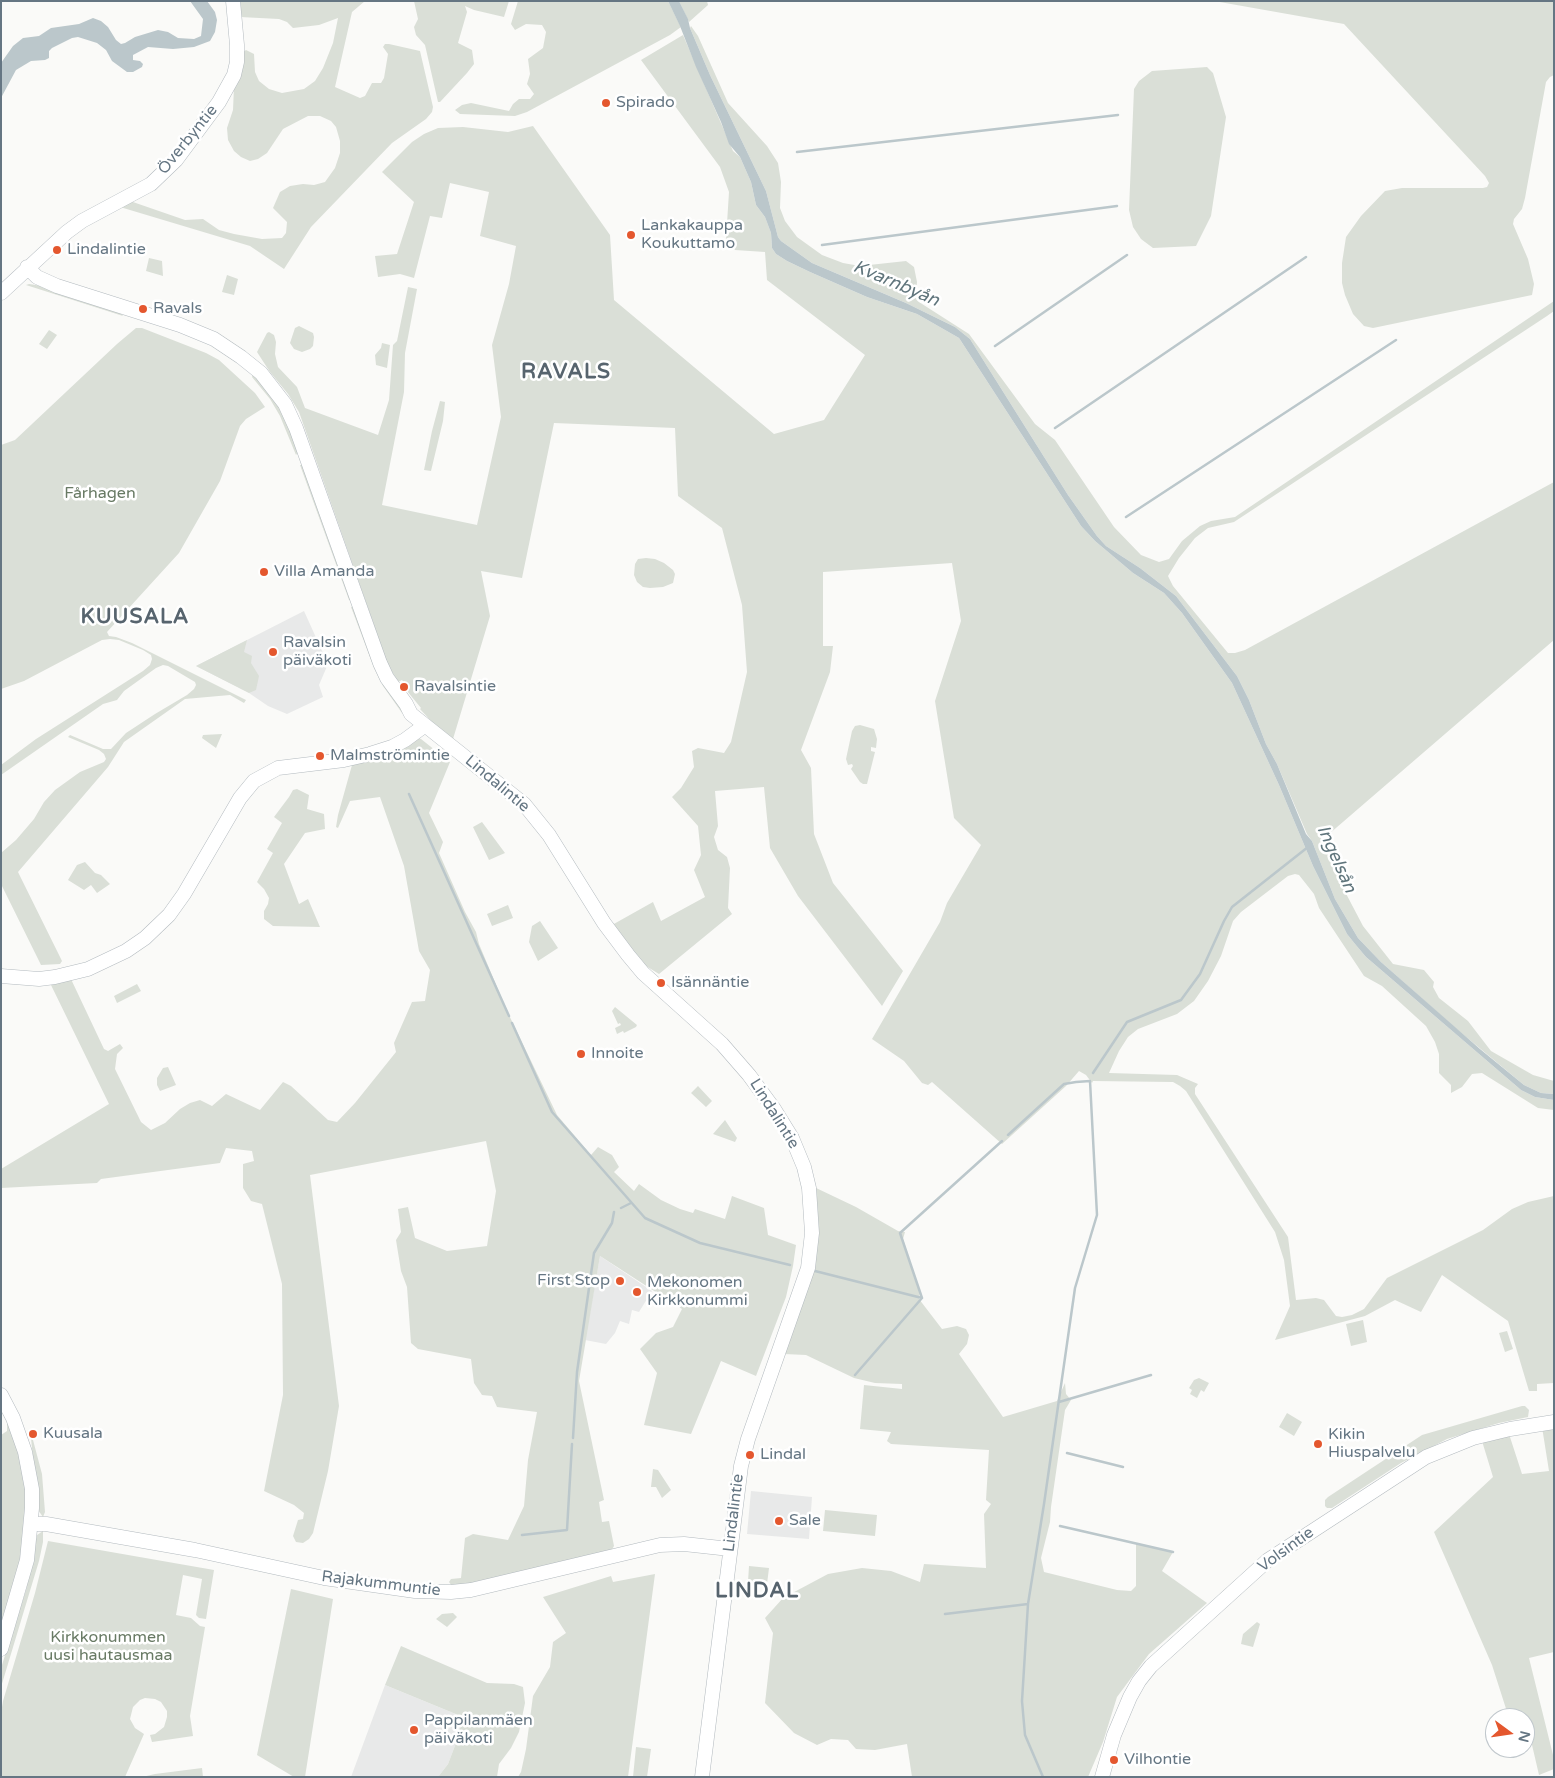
<!DOCTYPE html>
<html>
<head>
<meta charset="utf-8">
<style>
	body { margin:0 }
	#map { position:relative; width:1555px; height:1778px; overflow:hidden; background:#fafaf8; font-family:"Varela Round",sans-serif }
	canvas { display:block }
	.frame { position:absolute; inset:0; border:2px solid #657683; pointer-events:none }
	.north { position:absolute; left:1485px; top:1708px; width:50px; height:50px; box-sizing:border-box; background:#fff; border:1px solid #c1c8cd; border-radius:50%; rotate:104deg; font-size:14px; font-weight:700; line-height:20px; text-align:center; color:#657683 }
	.north::after { content:''; display:block; margin:auto; width:18px; height:22px; background:#e4572e; clip-path:polygon(50% 0,100% 100%,50% 72%,0 100%) }
</style>
</head>
<body>
<div id="map">
<canvas width="1555" height="1778"></canvas>
<div class="frame"></div>
<div class="north">N</div>
</div>
<script>
const c = document.querySelector('canvas').getContext('2d');
c.lineJoin = 'round';
function fill(path, color) { c.fillStyle = color; c.fill(path, 'evenodd'); }
const toPath = rows => new Path2D(rows.map(r => 'M' + r).join(''));
function stroke(path, color, width, dash) { c.strokeStyle = color; c.lineWidth = width; c.lineCap = dash ? 'butt' : 'round'; c.setLineDash(dash || []); c.stroke(path); }
function label(font, color, halo, rows, align = 'center') {
  c.font = font + ' "Varela Round",sans-serif'; c.lineWidth = 5; c.setLineDash([]); c.textBaseline = 'middle'; c.strokeStyle = halo; c.fillStyle = color; for (const [text, x, y, turn = 0] of rows) {
    c.save(); c.translate(x, y); c.rotate((+turn || 0) * Math.PI / 180); c.textAlign = isNaN(turn) ? turn : align; if (halo) c.strokeText(text, 0, 0); c.fillText(text, 0, 0); c.restore();
  }
}
fill(toPath([
	[304,611,328,664,319,685,323,697,287,714,268,706,249,693,196,666],
	[600,1256,652,1291,639,1312,632,1310,629,1324,620,1321,615,1333,606,1344,585,1340],
	[751,1491,812,1497,809,1539,747,1534],
	[385,1685,463,1717,456,1743,448,1764,438,1777,351,1777]
]), '#e8e9e9');
fill(toPath([
	[238,1,365,1,352,12,335,87,360,98,365,96,372,83,381,83,384,78,388,54,383,47,385,44,389,44,420,51,433,107,432,112,426,119,392,143,311,227,284,269,250,246,120,207,130,201,185,220,203,219,219,230,234,234,262,239,282,238,286,233,287,222,273,208,280,192,290,186,303,184,314,185,325,182,335,168,340,153,340,141,336,127,331,121,320,116,308,116,283,129,267,153,258,159,250,161,241,157,234,151,228,140,227,128,233,110,234,87,243,52,246,50,254,54,255,72,259,81,269,89,282,93,304,89,315,81,323,68,333,43,338,18,319,25,293,28,287,22,279,19,240,17],
	[414,1,509,1,504,17,474,10,465,6,467,12,458,43,472,50,474,64,467,73,440,102,438,102,425,45,416,35,414,27,418,19],
	[518,1,668,1,681,27,670,35,527,112,515,116,460,114,455,110,462,105,471,103,509,111,513,104,519,99,530,99,534,94,527,84,530,74,528,59,543,48,546,32,542,25,526,24,515,30,511,24],
	[679,1,707,1,708,5,689,22],
	[1214,1,1554,1,1554,75,1550,77,1546,82,1525,198,1522,209,1514,219,1513,224,1528,259,1534,284,1532,295,1373,328,1364,326,1353,314,1345,295,1342,283,1342,263,1346,237,1361,216,1385,191,1402,188,1483,188,1487,187,1489,183,1485,176,1344,24],
	[691,26,698,36,728,103,767,146,778,163,781,182,780,208,785,221,797,237,822,255,843,263,860,266,906,261,914,267,917,282,916,293,919,302,969,334,1035,424,1055,440,1114,527,1141,555,1159,562,1169,559,1182,541,1200,526,1211,521,1235,517,1554,301,1554,311,1547,316,1234,522,1208,528,1195,538,1179,558,1168,576,1173,586,1228,653,1235,653,1245,650,1554,482,1554,640,1329,834,1334,863,1342,886,1363,926,1393,964,1424,970,1434,982,1433,987,1439,998,1468,1021,1491,1051,1533,1075,1554,1081,1554,1094,1541,1093,1524,1085,1453,1026,1381,962,1358,938,1335,899,1312,841,1307,834,1277,764,1266,744,1249,700,1237,676,1176,596,1140,568,1106,546,1097,536,1068,495,970,339,955,327,906,303,812,263,781,241,778,237,766,191,710,75,690,28],
	[683,35,733,151,740,157,751,182,756,205,765,217,771,233,772,248,776,254,787,261,810,272,867,297,917,314,959,338,1081,526,1095,541,1133,573,1164,593,1182,613,1232,683,1279,785,1313,866,1347,934,1355,944,1366,957,1521,1090,1535,1097,1554,1100,1554,1110,1538,1108,1482,1073,1472,1074,1462,1087,1451,1093,1451,1085,1439,1073,1439,1054,1435,1042,1426,1026,1382,986,1364,976,1319,908,1314,894,1299,875,1295,874,1288,876,1241,912,1233,921,1221,956,1208,981,1194,1001,1177,1014,1138,1029,1128,1037,1119,1051,1109,1073,1177,1075,1198,1084,1195,1088,1195,1094,1288,1237,1296,1300,1316,1298,1324,1300,1336,1316,1342,1317,1352,1315,1364,1309,1387,1278,1483,1230,1512,1209,1528,1202,1554,1196,1554,1383,1537,1384,1537,1391,1529,1391,1508,1321,1442,1275,1421,1312,1395,1300,1365,1316,1275,1340,1290,1306,1284,1260,1275,1232,1186,1091,1180,1086,1173,1082,1093,1081,1092,1083,1086,1075,1079,1071,1066,1086,1002,1144,932,1082,928,1085,922,1083,904,1061,872,1039,940,922,947,903,981,845,954,818,935,701,961,621,952,563,823,572,823,646,833,646,830,672,801,750,811,768,814,834,833,883,903,971,882,1006,798,896,770,848,764,787,715,791,718,826,714,837,718,850,727,857,730,868,728,908,732,914,659,974,646,966,629,948,612,925,653,902,661,921,705,897,694,870,701,855,698,826,672,797,681,788,694,767,692,751,698,748,724,753,731,742,747,672,742,605,722,528,678,496,675,428,554,423,522,578,481,571,490,616,453,739,432,722,420,709,421,708,407,691,409,689,402,680,398,682,388,665,299,412,288,394,270,372,257,352,267,333,269,332,274,335,276,342,275,354,278,367,297,387,305,408,378,435,389,400,393,345,397,341,408,287,417,289,405,353,404,392,382,505,477,525,501,417,492,345,509,284,516,246,480,236,489,192,450,183,442,218,430,216,414,278,400,274,378,277,375,256,397,254,414,202,382,172,412,142,424,134,438,128,463,127,508,132,533,126,610,235,614,300,774,434,824,420,865,355,767,280,765,252,735,250,726,239,729,192,720,167,641,60],
	[1207,67,1213,73,1226,117,1211,216,1196,246,1153,248,1141,239,1133,227,1129,210,1134,89,1139,81,1152,71],
	[149,258,162,261,163,276,146,271],
	[227,275,238,279,234,295,222,292],
	[29,284,49,287,119,311,123,316,26,285],
	[299,326,313,333,314,337,313,346,310,349,302,352,294,349,290,343,295,328],
	[136,328,142,328,206,353,219,360,255,393,265,407,246,419,240,426,220,481,179,553,107,632,109,636,116,637,132,643,246,700,244,703,230,695,185,699,124,742,108,767,18,872,62,961,60,964,41,965,1,884,1,853,16,840,34,819,44,802,55,790,80,772,104,762,106,759,104,754,99,750,68,737,70,735,103,749,111,749,126,733,155,714,187,695,194,689,196,685,195,682,168,666,163,665,156,668,124,691,117,700,103,704,1,775,1,765,36,739,143,671,150,665,152,659,151,655,143,650,119,640,110,639,102,640,24,681,1,689,1,445,15,440,117,344],
	[49,330,57,335,47,349,39,344],
	[382,343,390,345,387,368,376,365,375,355,381,348],
	[253,373,281,407,299,451,296,455,280,416,270,399,252,377],
	[440,401,445,402,443,421,431,471,424,470,432,431],
	[300,465,302,465,351,600,349,600],
	[646,558,655,559,664,563,673,570,675,574,673,583,663,587,650,588,643,587,637,582,634,575,635,564,638,559],
	[353,606,406,715,402,713,383,686,374,668,351,607],
	[247,640,244,652,252,656,251,663,259,676,256,690,249,693,196,666],
	[860,725,874,729,877,739,876,748,871,747,871,751,875,752,867,784,863,784,860,782,851,769,853,766,852,764,848,765,846,759,852,731,855,726],
	[222,734,216,748,202,738,203,735],
	[418,738,421,739,450,762,429,813,443,842,439,853,465,912,476,932,479,944,507,1011,557,1115,591,1155,598,1147,612,1155,619,1167,614,1172,634,1191,639,1184,661,1200,680,1209,693,1213,695,1209,725,1219,732,1196,764,1208,768,1235,796,1245,793,1266,786,1297,756,1376,721,1361,691,1434,644,1425,657,1373,640,1349,656,1333,673,1327,682,1309,600,1256,579,1381,604,1500,599,1502,602,1522,609,1521,614,1546,611,1551,467,1585,452,1586,449,1582,451,1579,461,1578,465,1538,473,1534,508,1540,524,1506,528,1460,537,1412,497,1407,492,1396,482,1395,474,1383,471,1359,418,1349,411,1343,407,1287,401,1271,396,1240,401,1232,398,1209,408,1207,415,1238,447,1251,487,1246,496,1191,486,1141,310,1175,339,1406,328,1471,313,1533,309,1539,303,1543,296,1542,293,1536,298,1520,303,1519,304,1513,294,1505,264,1491,283,1395,282,1284,262,1204,251,1201,243,1188,243,1164,254,1161,252,1151,226,1148,220,1163,101,1179,97,1183,1,1188,1,1169,109,1104,51,985,70,977,104,1049,108,1051,120,1044,123,1048,117,1054,115,1069,141,1122,151,1130,165,1123,180,1109,190,1103,200,1100,212,1106,226,1094,260,1110,283,1082,291,1086,328,1120,337,1122,355,1103,396,1052,394,1043,412,1002,425,1001,430,970,419,951,404,866,380,797,350,801,338,828,336,827,338,815,352,765],
	[297,789,309,795,307,809,324,814,325,829,305,833,284,864,299,904,308,899,320,927,273,926,264,919,264,911,268,904,269,898,264,889,257,882,273,853,267,849,282,823,274,817,289,797,293,790],
	[482,822,505,853,489,860,473,827],
	[85,862,95,873,101,875,110,884,97,893,91,885,84,890,68,880,77,865],
	[508,905,513,918,492,926,487,914],
	[540,921,558,948,538,961,529,942,532,926],
	[137,984,141,991,117,1003,114,996],
	[615,1007,637,1025,636,1027,624,1033,623,1031,617,1034,615,1028,621,1025,620,1023,618,1024,612,1011],
	[168,1067,176,1085,160,1091,157,1085,157,1078,163,1068],
	[698,1086,712,1101,706,1107,691,1093],
	[725,1120,737,1138,735,1142,713,1134],
	[814,1187,856,1207,898,1231,905,1232,903,1239,920,1292,919,1299,942,1329,957,1326,966,1329,969,1335,967,1344,959,1354,1003,1417,1057,1401,1065,1383,1066,1394,1071,1400,1065,1410,1051,1507,1050,1522,1041,1558,1044,1572,1117,1590,1131,1591,1136,1586,1136,1544,1173,1552,1162,1571,1207,1603,1149,1654,1117,1697,1103,1742,1088,1777,912,1777,907,1744,875,1750,856,1749,848,1740,831,1739,817,1745,794,1733,765,1703,773,1633,765,1618,783,1598,828,1574,862,1568,891,1571,920,1582,924,1564,986,1568,984,1514,991,1504,986,1500,989,1450,891,1444,887,1441,891,1432,860,1429,864,1385,902,1389,902,1384,875,1383,854,1378,806,1355,784,1354,812,1274],
	[1363,1320,1367,1342,1351,1346,1346,1324],
	[1507,1331,1513,1349,1505,1352,1499,1333],
	[1199,1378,1209,1383,1204,1392,1201,1390,1197,1398,1190,1394,1192,1390,1189,1388,1194,1380],
	[1522,1406,1525,1406,1529,1410,1528,1417,1499,1423,1447,1439,1401,1463,1332,1508,1327,1508,1325,1506,1325,1500,1328,1497,1422,1435],
	[1287,1413,1302,1422,1294,1436,1279,1427],
	[7,1422,17,1438,28,1490,22,1568,1,1635,1,1435,7,1431],
	[1542,1427,1554,1427,1554,1652,1529,1658,1554,1759,1554,1769,1539,1775,1529,1732,1525,1730,1525,1718,1509,1718,1492,1665,1434,1532,1493,1477,1482,1441,1509,1434,1522,1474,1549,1471],
	[31,1438,33,1440,42,1474,45,1512,43,1517,38,1510],
	[653,1469,658,1470,671,1490,662,1498,656,1487,651,1487],
	[825,1510,877,1515,875,1536,823,1531],
	[43,1531,43,1542,39,1561,1,1687,1,1668,26,1590,37,1535],
	[48,1541,214,1570,206,1619,199,1618,196,1615,202,1579,183,1575,176,1615,191,1618,200,1626,205,1627,190,1716,193,1736,152,1742,150,1735,155,1734,164,1727,167,1717,167,1711,161,1702,155,1699,145,1698,140,1700,133,1707,130,1719,135,1728,144,1734,125,1777,1,1777,1,1713,3,1701,35,1593],
	[749,1566,769,1568,767,1584,748,1582],
	[655,1574,628,1777,518,1777,521,1772,526,1749,533,1696,550,1667,553,1642,566,1633,543,1597,611,1576,613,1582],
	[291,1589,333,1599,305,1777,294,1777,257,1755],
	[453,1613,457,1617,447,1627,436,1619,442,1614],
	[1257,1622,1260,1624,1253,1647,1241,1644,1243,1634],
	[401,1646,487,1683,514,1684,523,1687,525,1703,519,1732,511,1748,499,1764,497,1777,438,1777,448,1764,456,1743,463,1717,385,1685],
	[636,1747,651,1749,647,1777,633,1777],
	[202,1768,203,1777,142,1777,155,1774]
]), '#dadfd7');
fill(toPath([
	[190,1,207,1,215,12,217,20,215,32,210,41,194,47,173,49,148,47,133,55,133,60,140,61,143,64,142,67,133,72,127,72,112,61,106,50,97,43,78,37,72,38,52,48,49,51,49,58,45,60,31,61,16,70,1,98,1,63,13,46,23,38,39,36,51,28,79,24,93,18,101,21,108,27,116,40,121,44,125,43,135,37,158,30,168,32,178,38,194,39,201,36,203,19],
	[668,1,679,1,688,19,690,28,710,75,766,191,778,237,781,241,812,263,906,303,955,327,970,339,1068,495,1097,536,1106,546,1140,568,1176,596,1237,676,1249,700,1266,744,1277,764,1306,834,1312,841,1335,899,1358,938,1381,962,1480,1049,1524,1085,1541,1093,1554,1094,1554,1100,1535,1097,1521,1090,1366,957,1355,944,1347,934,1313,866,1279,785,1232,683,1182,613,1164,593,1133,573,1095,541,1081,526,959,338,917,314,867,297,810,272,787,261,776,254,772,248,771,233,765,217,756,205,751,182,740,157,729,144,721,122,696,67,680,26]
]), '#bbc7cb');
stroke(toPath([
	[797,152,1118,115],
	[822,245,1117,206],
	[995,346,1127,255],
	[1055,428,1306,257],
	[1126,517,1396,340],
	[409,794,509,1016],
	[512,1023,552,1112,645,1218,700,1243,790,1265],
	[1093,1073,1127,1022,1181,1000,1200,974,1224,921,1232,907,1308,847],
	[1008,1135,1064,1084,1076,1082,1090,1081,1097,1215,1075,1288,1044,1504,1028,1604,1022,1701,1025,1735,1043,1777],
	[621,1208,631,1203],
	[815,1271,922,1298,900,1233,1002,1141],
	[855,1375,922,1298],
	[1059,1402,1151,1375],
	[573,1438,577,1372,594,1253,612,1223,614,1212],
	[1067,1453,1123,1467],
	[1060,1526,1173,1552],
	[522,1535,567,1530,572,1444],
	[945,1614,1028,1604]
]), '#bbc7cb', 2.5);
const secondary = toPath([
	[27,267,37,277,57,286,180,325,214,339,241,357,261,373,285,404,296,428,380,663,387,678,406,704,411,714,524,804,549,835,604,923,628,955,643,973,722,1044,749,1075,774,1109,792,1138,804,1167,809,1188,812,1233,808,1268,748,1439,741,1466,702,1777],
	[1,293,67,232,82,221,151,184,176,160,219,102,234,75,237,62,237,45,233,1],
	[1,976,39,979,55,977,88,969,126,951,145,938,169,915,184,894,240,798,254,781,278,768,344,760,370,754,392,747,405,740,424,726],
	[1,1395,13,1418,25,1452,32,1489,32,1508,27,1560,1,1649],
	[31,1524,46,1524,195,1550,324,1578,415,1591,451,1592,471,1590,660,1545,684,1544,730,1549],
	[1102,1777,1114,1735,1130,1697,1139,1681,1151,1666,1268,1560,1426,1457,1473,1438,1510,1429,1554,1422]
]);
stroke(secondary, '#b3babf', 15);
stroke(secondary, '#fff', 14);
for (const [x, y, r, color] of [
	[606,103,5,"#e4572e"],
	[631,235,5,"#e4572e"],
	[57,250,5,"#e4572e"],
	[143,309,5,"#e4572e"],
	[264,572,5,"#e4572e"],
	[273,652,5,"#e4572e"],
	[404,687,5,"#e4572e"],
	[320,756,5,"#e4572e"],
	[661,983,5,"#e4572e"],
	[581,1054,5,"#e4572e"],
	[620,1281,5,"#e4572e"],
	[637,1292,5,"#e4572e"],
	[33,1434,5,"#e4572e"],
	[1318,1444,5,"#e4572e"],
	[750,1455,5,"#e4572e"],
	[779,1521,5,"#e4572e"],
	[414,1730,5,"#e4572e"],
	[1114,1760,5,"#e4572e"]
]) { const dot = new Path2D(); dot.arc(x, y, r, 0, 2 * Math.PI); c.fillStyle = color; c.fill(dot); stroke(dot, '#fff', 2); }
label('16px', '#657683', '#fff', [
	["Spirado",616,103],
	["Lankakauppa",641,226],
	["Koukuttamo",641,244],
	["Lindalintie",67,250],
	["Ravals",153,309],
	["Villa Amanda",274,572],
	["Ravalsin",283,643],
	["päiväkoti",283,661],
	["Ravalsintie",414,687],
	["Malmströmintie",330,756],
	["Isännäntie",671,983],
	["Innoite",591,1054],
	["First Stop",610,1281,"right"],
	["Mekonomen",647,1283],
	["Kirkkonummi",647,1301],
	["Kuusala",43,1434],
	["Kikin",1328,1435],
	["Hiuspalvelu",1328,1453],
	["Lindal",760,1455],
	["Sale",789,1521],
	["Pappilanmäen",424,1721],
	["päiväkoti",424,1739],
	["Vilhontie",1124,1760]
], 'left');
label('16px', '#657683', '#fff', [
	["Överbyntie",188,140,-51],
	["Lindalintie",497,784,40],
	["Lindalintie",774,1114,58],
	["Lindalintie",734,1513,-83],
	["Volsintie",1286,1550,-36],
	["Rajakummuntie",381,1584,7]
]);
label('16px', '#687a64', '#fff', [
	["Fårhagen",100,494],
	["Kirkkonummen",108,1638],
	["uusi hautausmaa",108,1656]
]);
label('italic 18px', '#60757c', '#fff', [
	["Kvarnbyån",896,284,23],
	["Ingelsån",1336,859,66]
]);
c.letterSpacing = '1px';
label('bold 21px', '#57646e', '#fff', [
	["RAVALS",566,372],
	["KUUSALA",135,617],
	["LINDAL",757,1591]
]);
c.letterSpacing = '0px';
</script>
</body>
</html>
